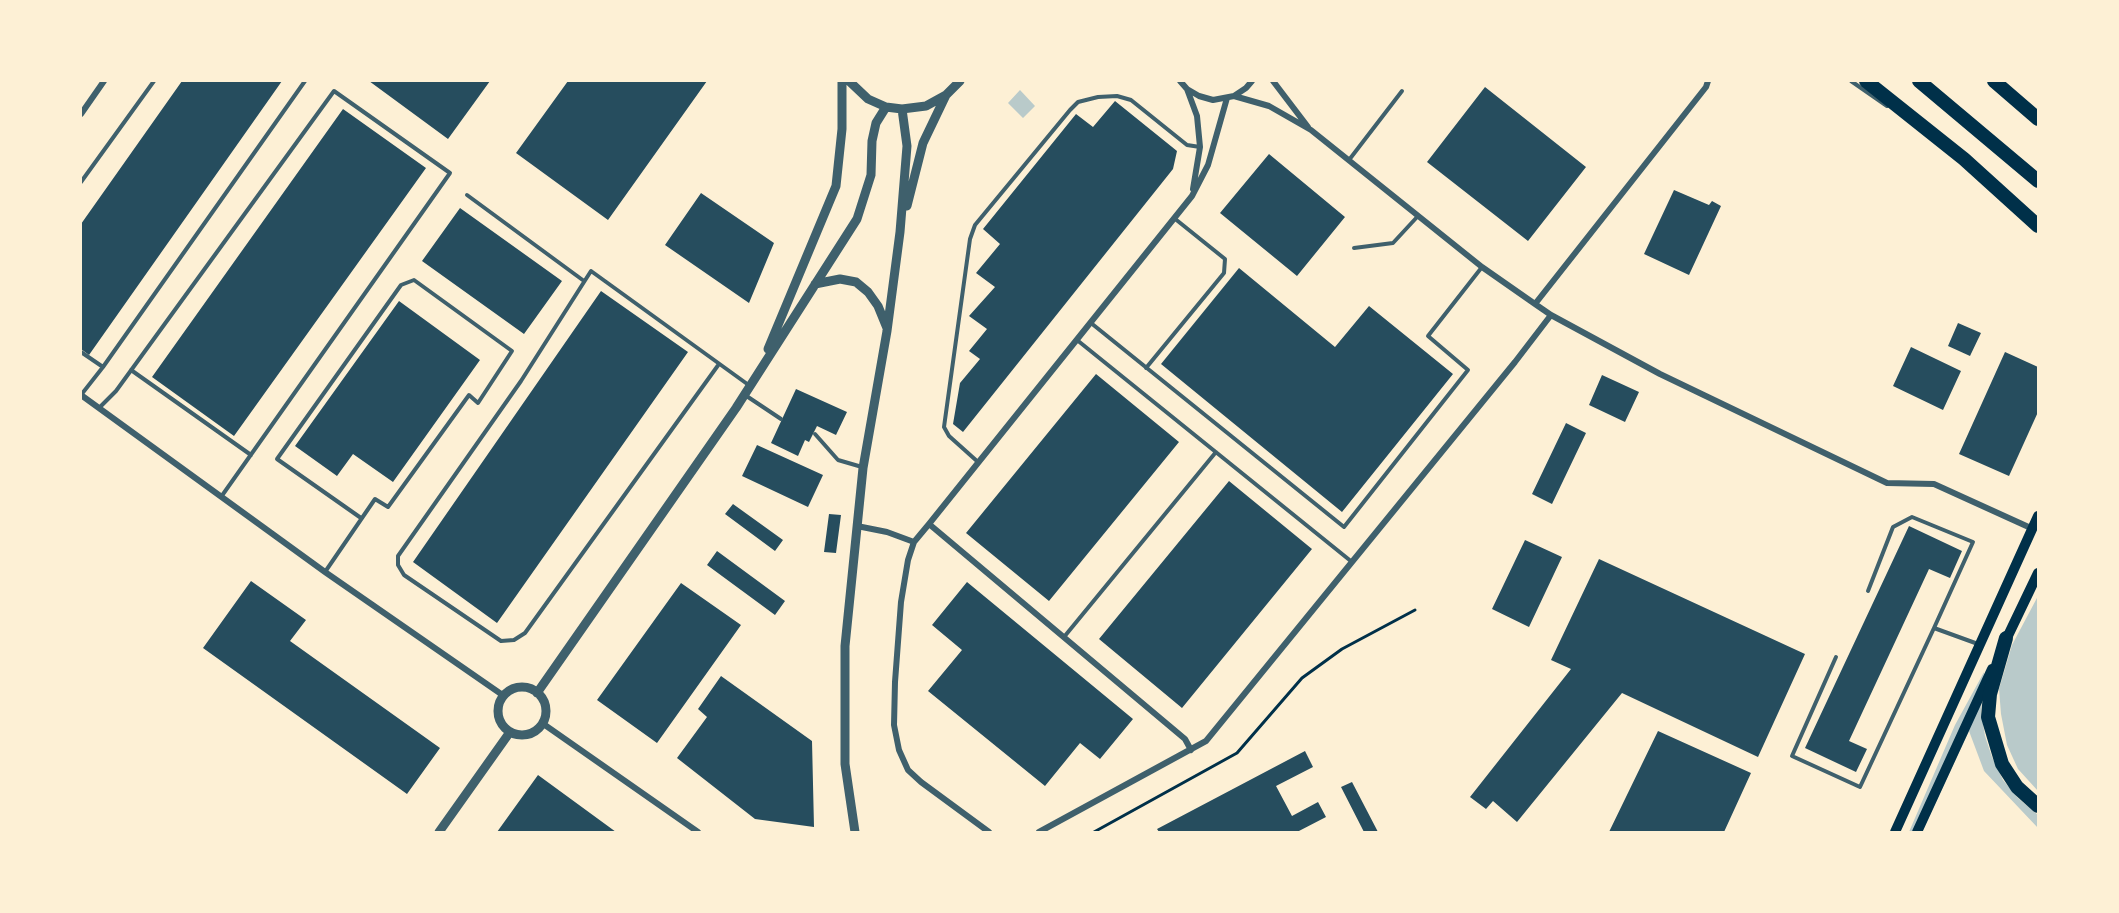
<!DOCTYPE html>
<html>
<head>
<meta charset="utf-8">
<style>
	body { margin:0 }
	#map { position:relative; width:2119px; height:913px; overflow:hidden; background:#fdf0d5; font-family:"Times New Roman",serif }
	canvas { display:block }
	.frame { position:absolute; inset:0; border:82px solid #fdf0d5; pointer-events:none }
</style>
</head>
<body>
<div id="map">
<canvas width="2119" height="913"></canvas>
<div class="frame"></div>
</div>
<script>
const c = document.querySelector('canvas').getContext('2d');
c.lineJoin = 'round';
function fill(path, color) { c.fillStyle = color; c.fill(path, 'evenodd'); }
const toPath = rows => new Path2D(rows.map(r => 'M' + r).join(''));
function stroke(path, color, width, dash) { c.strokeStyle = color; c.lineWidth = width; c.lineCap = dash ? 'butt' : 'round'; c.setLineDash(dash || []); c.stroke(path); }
fill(toPath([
	[1020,90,1035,106,1023,118,1008,103],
	[2038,596,2038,791,2018,769,2007,745,2001,714,1999,689,2012,645],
	[1984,672,1981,712,1985,736,1992,757,2003,780,2018,798,2038,815,2038,828,1984,771,1969,731,1922,832,1909,832,1955,725]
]), '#b9caca');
fill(toPath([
	[182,81,282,81,89,355,81,349,81,224],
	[369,81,490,81,448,139],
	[568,81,707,81,608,220,516,153],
	[1485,87,1586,167,1528,241,1427,162],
	[1115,101,1177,151,1173,169,963,432,953,424,960,383,980,359,969,351,987,329,969,316,995,287,976,273,1000,244,983,229,1076,114,1093,127],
	[343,109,426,168,234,436,152,377],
	[1269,154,1345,217,1297,276,1220,213],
	[1674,190,1709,205,1712,201,1721,206,1689,275,1644,254],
	[701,193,774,243,749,303,665,245],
	[460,208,562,281,524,334,422,261],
	[1239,268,1335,347,1369,306,1453,374,1342,512,1161,364],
	[601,291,688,352,497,623,413,562],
	[399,301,480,360,393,482,353,454,337,476,295,446],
	[1958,323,1981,333,1970,356,1948,346],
	[1911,347,1961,371,1943,410,1893,386],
	[2005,352,2038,367,2038,412,2009,476,1959,454],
	[1096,374,1179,442,1049,601,966,533],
	[1602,375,1639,392,1625,422,1589,405],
	[796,389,847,412,836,435,817,426,809,442,805,440,798,456,771,443],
	[1566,423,1586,433,1552,504,1532,494],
	[757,445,823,475,808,507,742,476],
	[1229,481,1312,549,1182,708,1099,639],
	[733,504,783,540,775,551,725,514],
	[829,514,841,515,836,553,824,552],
	[1909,526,1962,551,1950,578,1929,569,1849,741,1867,749,1856,772,1805,748],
	[1525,540,1562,557,1529,627,1492,609],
	[717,551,785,601,775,615,707,565],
	[1599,559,1805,654,1758,757,1622,693,1517,822,1493,801,1486,809,1470,797,1571,669,1551,660],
	[251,581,306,620,290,641,440,748,407,794,203,648],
	[967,582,1133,719,1100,759,1080,743,1045,786,928,691,962,650,932,625],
	[681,583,741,625,657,743,597,700],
	[721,676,812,741,814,827,755,819,677,758,707,717,698,709],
	[1658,731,1751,773,1724,832,1609,832],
	[1305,751,1313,767,1276,786,1292,816,1318,802,1326,817,1297,832,1159,832,1157,829],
	[538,775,616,832,497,832],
	[1352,782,1378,832,1364,832,1341,787]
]), '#264d5e');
stroke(toPath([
	[1094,832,1237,753,1302,678,1342,649,1415,610]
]), '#003049', 3);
stroke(toPath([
	[1851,81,1887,106],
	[1349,160,1402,91],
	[81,182,154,81],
	[467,195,584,281],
	[1354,248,1393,243,1418,216],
	[1091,323,1344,527,1468,370,1428,336,1482,267],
	[1077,340,1352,562],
	[81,352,103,367],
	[719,364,525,633,514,640,501,641,404,575,398,565,398,556,521,381,591,271,750,386],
	[1146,368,1224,273,1225,259,1174,218],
	[131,370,251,455],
	[81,395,103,367,305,81],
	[745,395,781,419],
	[99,408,116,391,334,91,450,173,221,497],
	[815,434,838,460,862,467],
	[978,462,949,436,944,427,970,239,975,225,1070,110,1078,102,1098,97,1117,96,1131,100,1187,145,1200,147],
	[325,572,375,499,388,507,469,395,478,403,512,351,414,280,401,285,277,459,361,518],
	[1868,591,1893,527,1912,517,1973,542,1934,628,1978,644],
	[1064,637,1216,452],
	[1836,657,1792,756,1860,787,1934,628]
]), '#3f606c', 4);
stroke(toPath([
	[1180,81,1187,89,1199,96,1213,100,1234,96,1246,88,1252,81],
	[1273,81,1308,127],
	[1187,89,1197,116,1200,147,1193,189],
	[1234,96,1269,106,1311,130,1482,267,1535,304,1551,315,1660,374,1887,483,1934,484,2033,529],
	[81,114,104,81],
	[1535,304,1706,87,1708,81],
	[81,395,325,572,504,696],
	[929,524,1185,739,1191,750],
	[857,526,887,532,914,542],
	[542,723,698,832],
	[989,832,921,782,908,770,899,750,894,725,895,682,901,602,908,560,914,542,929,524,1192,196,1208,165,1227,98],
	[1039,832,1206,741,1515,362,1551,315]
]), '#3f606c', 6);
stroke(toPath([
	[849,81,868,99,886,107,902,109,926,106,946,95,960,81],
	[907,206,923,143,946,95],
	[815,284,840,279,856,282,868,292,878,306,887,328],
	[768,349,836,186,842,129,842,81],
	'498 711a24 24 0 1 1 48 0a24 24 0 1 1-48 0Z',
	[537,693,736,408,857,219,871,175,872,141,876,123,886,107],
	[439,832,510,732],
	[855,832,845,764,845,646,863,468,887,331,900,232,907,146,902,109]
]), '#3f606c', 9);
stroke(toPath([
	[2004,644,2038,573],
	[1895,832,2038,516],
	[1917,832,1992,669]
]), '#003049', 10);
stroke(toPath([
	[1866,81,1964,159,2038,226],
	[2006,638,1990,694,1988,717,2002,764,2017,787,2038,806]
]), '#003049', 14);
stroke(toPath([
	[1919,81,2038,181],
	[1994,81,2038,119]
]), '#003049', 14);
</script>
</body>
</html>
